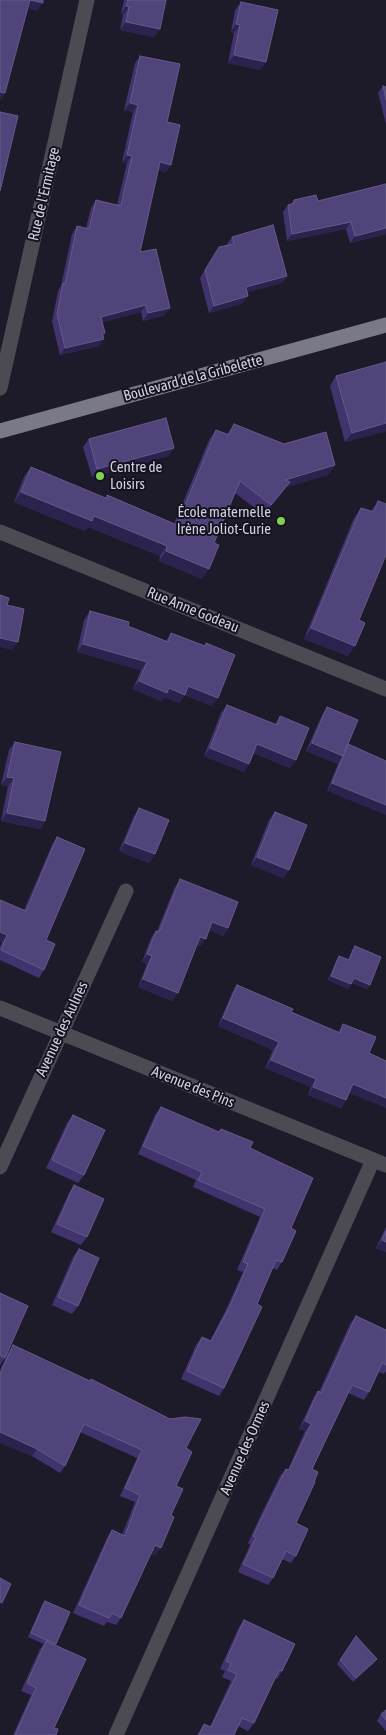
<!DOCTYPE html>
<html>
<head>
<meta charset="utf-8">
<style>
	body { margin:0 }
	canvas { display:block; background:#1d1b2a }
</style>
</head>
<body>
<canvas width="386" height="1735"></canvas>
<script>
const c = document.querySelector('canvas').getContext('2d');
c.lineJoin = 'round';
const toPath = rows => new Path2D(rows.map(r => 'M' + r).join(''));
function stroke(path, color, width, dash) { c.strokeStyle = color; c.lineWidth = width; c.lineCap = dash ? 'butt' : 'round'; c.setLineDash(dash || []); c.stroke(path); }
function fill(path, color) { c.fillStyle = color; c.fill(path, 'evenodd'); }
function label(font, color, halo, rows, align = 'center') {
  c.font = font + ' "Asap Condensed",sans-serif'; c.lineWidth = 4; c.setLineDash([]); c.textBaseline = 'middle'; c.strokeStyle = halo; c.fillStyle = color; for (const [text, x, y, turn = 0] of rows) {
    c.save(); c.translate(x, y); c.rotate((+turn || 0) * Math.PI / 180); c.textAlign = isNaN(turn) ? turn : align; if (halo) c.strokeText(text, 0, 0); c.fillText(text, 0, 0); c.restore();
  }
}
stroke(toPath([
	[0,388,87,0],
	[0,532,386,689],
	[0,1008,386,1165],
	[0,1167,126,891],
	[116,1735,373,1160]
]), '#4c4b53', 15);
stroke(toPath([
	[0,431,386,325]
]), '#7a7988', 15);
fill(toPath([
	[124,0,166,0,160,29,154,37,120,30,123,15,121,14],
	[241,2,266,62,260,70,228,63,234,33,231,32,235,10],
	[140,56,167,122,166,172,158,170,140,252,165,315,143,321,141,312,102,322,105,333,99,346,60,355,52,322,58,291,61,286,72,234,77,226,86,228,91,208,96,200,117,205,127,163,122,162,133,112,124,110,135,63],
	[383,86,386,87,386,124,378,93],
	[386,184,386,234,350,243,346,229,287,241,283,212,288,205,291,204,294,200,318,201],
	[232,237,287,276,282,283,248,292,243,303,209,313,200,278,219,247,228,245,227,244],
	[336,376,386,431,345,442,330,386],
	[234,424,335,465,328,475,286,487,264,515,235,493,214,543,202,579,159,561,160,556,88,527,85,531,14,502,24,477,31,467,105,498,107,495,174,524,209,440,216,430,227,434],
	[89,439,174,448,168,456,92,477,83,447],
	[378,501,359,620,348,656,304,639,354,518,361,508,371,511],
	[90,611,166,641,171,633,204,646,206,643,212,706,185,695,179,703,164,697,161,701,133,689,141,670,77,652,84,620],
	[227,705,275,724,280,716,290,768,254,753,244,772,204,756,221,713],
	[327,707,348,744,386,761,327,791,338,764,306,751,322,715],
	[15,742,45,821,40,829,1,821,8,786,1,785,9,750],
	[139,808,155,854,149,863,119,851,134,816],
	[275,812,289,870,283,878,251,865,269,820],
	[57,837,46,940,44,970,39,978,0,960,0,947,2,942,0,942,24,910,52,845],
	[180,879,228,928,223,936,209,930,200,946,197,945,172,1001,138,987,147,964,142,962,151,938,156,931,157,931,175,887],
	[355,946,370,985,367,989,352,983,348,989,328,980,336,961,339,956,348,960,352,950],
	[237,985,291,1012,338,1032,343,1024,349,1093,346,1100,341,1108,308,1095,311,1087,265,1068,273,1050,218,1026,232,993],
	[161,1107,218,1132,221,1129,250,1148,291,1228,282,1262,277,1270,273,1268,257,1304,224,1388,219,1396,181,1379,196,1345,202,1337,210,1341,224,1314,243,1272,237,1270,260,1217,193,1187,196,1180,138,1154,155,1115],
	[73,1115,84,1175,78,1183,46,1168,67,1123],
	[74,1185,87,1237,81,1245,51,1232,69,1193],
	[386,1227,386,1252,376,1248],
	[79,1249,78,1306,72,1314,52,1305,73,1257],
	[0,1293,5,1358,0,1365],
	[356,1316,386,1330,386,1371,384,1374,379,1372,369,1392,364,1400,348,1393,312,1469,296,1523,296,1556,291,1563,282,1559,273,1578,268,1585,238,1572,250,1545,248,1543,260,1517,280,1476,286,1469,288,1470,305,1431,299,1429,313,1399,318,1391,319,1392,350,1324],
	[13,1345,186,1448,176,1486,171,1515,155,1555,151,1553,121,1618,116,1625,107,1622,104,1626,73,1613,107,1538,112,1530,122,1535,135,1502,120,1496,137,1458,80,1432,65,1466,60,1473,32,1456,0,1443,0,1370,8,1353],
	[45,1601,56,1644,55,1645,54,1728,56,1735,13,1735,31,1695,21,1691,40,1649,44,1644,28,1637,42,1605],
	[244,1620,282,1671,277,1679,275,1678,254,1723,248,1731,238,1726,234,1735,197,1735,204,1724,210,1727,231,1681,222,1677,225,1671,220,1669,239,1627],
	[356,1636,377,1659,374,1663,353,1682,337,1664],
	[386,1710,386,1731,377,1721,381,1714]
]), '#41336e');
fill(toPath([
	[29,0,43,3,37,11,24,7],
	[126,6,129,7,123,15,121,14],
	[126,22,160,29,154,37,120,30],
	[236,24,240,25,234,33,231,32],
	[234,55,266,62,260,70,228,63],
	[0,92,5,93,0,101],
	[130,103,138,105,133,112,124,110],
	[127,155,132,156,127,163,122,162],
	[160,162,171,165,166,172,155,170],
	[351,222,346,229,287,241,292,234],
	[386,228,386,234,350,243,355,236],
	[287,276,282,283,241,294,246,287],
	[248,296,243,303,209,313,214,306],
	[146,305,141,312,96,324,101,317],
	[170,308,165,315,143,321,148,313],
	[102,333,105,333,100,340,104,339,99,346,60,355,65,348],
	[386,423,386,431,345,442,352,433],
	[174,448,168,456,92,477,97,469],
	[335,465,328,475,286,487,264,515,271,505,285,480],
	[21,492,94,516,167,546,160,556,88,527,85,531,14,502],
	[166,551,209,569,202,579,159,561],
	[311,628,355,646,348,656,304,639],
	[0,638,18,642,12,650,0,647],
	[83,644,147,662,141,670,77,652],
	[139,681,169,688,185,695,179,703,164,697,161,701,133,689],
	[188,686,218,698,212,706,183,694],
	[312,743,343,756,338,764,306,751],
	[257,744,296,760,290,768,252,752],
	[210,748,249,764,244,772,204,756],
	[7,777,14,778,8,786,1,785],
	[332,783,386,805,386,815,327,791],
	[7,813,45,821,40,829,1,821],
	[125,843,155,854,149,863,119,851],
	[257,857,289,870,283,878,251,865],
	[212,922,228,928,223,936,207,929],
	[0,932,7,935,2,942,0,942],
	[200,937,206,939,200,946,195,944],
	[147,954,152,956,147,964,142,962],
	[331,976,351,984,348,989,328,980],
	[354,978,370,985,367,989,351,982],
	[143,979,178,993,172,1001,138,987],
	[223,1018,279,1042,273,1050,218,1026],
	[271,1060,316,1079,311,1087,265,1068],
	[353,1084,386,1098,386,1108,347,1092],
	[313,1087,346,1100,341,1108,308,1095],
	[382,1240,386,1242,386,1252,376,1248],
	[305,1421,311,1424,305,1431,299,1429],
	[0,1432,37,1449,32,1456,0,1443],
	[155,1545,161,1548,155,1555,149,1553],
	[377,1659,374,1663,353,1682,356,1678]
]), '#2c224e');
const building = toPath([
	[0,0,30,0,5,93,0,92,0,0],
	[30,0,43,0,43,3,30,0],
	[128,0,166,0,160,29,126,22,129,7,126,6,128,0],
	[241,2,278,10,266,62,234,55,240,25,236,24,241,2],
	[140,56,180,64,167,122,180,125,171,165,160,162,140,252,156,249,170,308,148,313,146,305,101,317,105,333,102,333,104,339,65,348,57,314,63,283,65,284,77,226,89,229,96,200,121,206,132,156,127,155,138,105,130,103,140,56],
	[383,86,386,87,386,100,383,86],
	[0,112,18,116,0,191,0,112],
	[386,184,386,228,355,236,351,222,292,234,288,205,294,203,294,200,316,195,318,201,386,184],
	[273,225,287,276,246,287,248,296,214,306,205,270,219,247,234,244,232,237,273,225],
	[386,362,386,423,352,433,336,376,386,362],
	[166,418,174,448,97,469,89,439,166,418],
	[234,424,284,444,326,432,335,465,285,480,290,482,271,505,240,481,214,543,219,545,209,569,166,551,167,546,94,516,92,521,21,492,31,467,108,499,107,495,177,525,216,430,229,435,234,424],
	[378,501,386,504,386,555,359,620,365,623,355,646,311,628,361,508,374,512,378,501],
	[0,595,9,598,7,605,24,609,18,642,0,638,0,595],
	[90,611,129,622,128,626,168,642,171,633,205,646,206,643,235,655,218,698,188,686,185,695,169,688,167,693,139,681,147,662,83,644,90,611],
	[227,705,277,725,280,716,309,728,296,760,257,744,249,764,210,748,227,705],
	[327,707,358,720,343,756,312,743,327,707],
	[15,742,61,752,45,821,7,813,14,778,7,777,15,742],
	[348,744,386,761,386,805,332,783,348,744],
	[139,808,169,820,155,854,125,843,139,808],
	[275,812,307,825,289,870,257,857,275,812],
	[57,837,85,849,46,940,55,944,44,970,1,950,7,935,0,932,0,900,26,911,57,837],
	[180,879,238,902,228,928,212,922,206,939,200,937,178,993,143,979,152,956,147,954,156,931,159,932,180,879],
	[355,946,381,957,370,985,354,978,351,984,331,976,339,956,349,960,355,946],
	[237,985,293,1009,291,1012,340,1033,343,1024,376,1037,369,1053,386,1061,386,1098,353,1084,346,1100,313,1087,316,1079,271,1060,279,1042,223,1018,237,985],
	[161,1107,219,1132,221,1129,253,1142,250,1148,313,1178,291,1228,296,1231,282,1262,276,1260,257,1304,262,1307,224,1388,187,1371,202,1337,211,1341,230,1306,248,1264,243,1262,265,1209,198,1180,202,1172,143,1146,161,1107],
	[73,1115,105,1130,84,1175,52,1160,73,1115],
	[74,1185,104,1199,87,1237,57,1224,74,1185],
	[386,1231,386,1242,382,1240,386,1231],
	[79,1249,99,1258,78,1306,58,1297,79,1249],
	[0,1293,28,1306,5,1358,0,1355,0,1293],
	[356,1316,386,1330,386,1365,382,1363,369,1392,352,1385,312,1469,318,1472,314,1482,315,1482,296,1523,308,1529,296,1556,286,1551,273,1578,243,1564,256,1537,253,1536,266,1509,286,1469,289,1470,311,1424,305,1421,318,1391,321,1393,356,1316],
	[13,1345,90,1381,91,1379,170,1419,185,1417,201,1419,186,1448,192,1452,176,1486,183,1489,171,1515,174,1517,161,1548,155,1545,121,1618,112,1613,109,1618,79,1605,112,1530,125,1536,140,1495,125,1488,142,1450,84,1424,65,1466,37,1449,0,1432,0,1374,13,1345],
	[0,1578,11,1584,2,1603,0,1602,0,1578],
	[45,1601,70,1612,56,1644,31,1633,45,1601],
	[244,1620,295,1644,282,1671,279,1670,254,1723,242,1718,234,1735,199,1735,204,1724,211,1727,237,1674,228,1670,231,1663,226,1661,244,1620],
	[356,1636,377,1659,356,1678,340,1660,356,1636],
	[46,1641,86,1659,54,1728,58,1729,56,1735,15,1735,36,1688,27,1683,46,1641],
	[386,1710,386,1720,381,1714,386,1710]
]);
fill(building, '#50447a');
stroke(building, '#645a89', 1);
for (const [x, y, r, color] of [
	[100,476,5,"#82d04f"],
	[281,521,5,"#82d04f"]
]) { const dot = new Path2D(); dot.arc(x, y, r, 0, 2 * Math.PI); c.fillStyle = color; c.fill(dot); stroke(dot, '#141220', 2); }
label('15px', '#d1d0da', '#141220', [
	["Rue de l'Ermitage",44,194,-77],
	["Boulevard de la Gribelette",193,378,-15],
	["Rue Anne Godeau",193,610,22],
	["Avenue des Aulnes",62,1029,-65],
	["Avenue des Pins",193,1087,22],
	["Avenue des Ormes",245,1448,-66]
]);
label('15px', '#d1d0da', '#141220', [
	["Centre de",110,467],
	["Loisirs",110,484],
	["École maternelle",271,512,"right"],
	["Irène Joliot-Curie",271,529,"right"]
], 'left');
</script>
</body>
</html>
